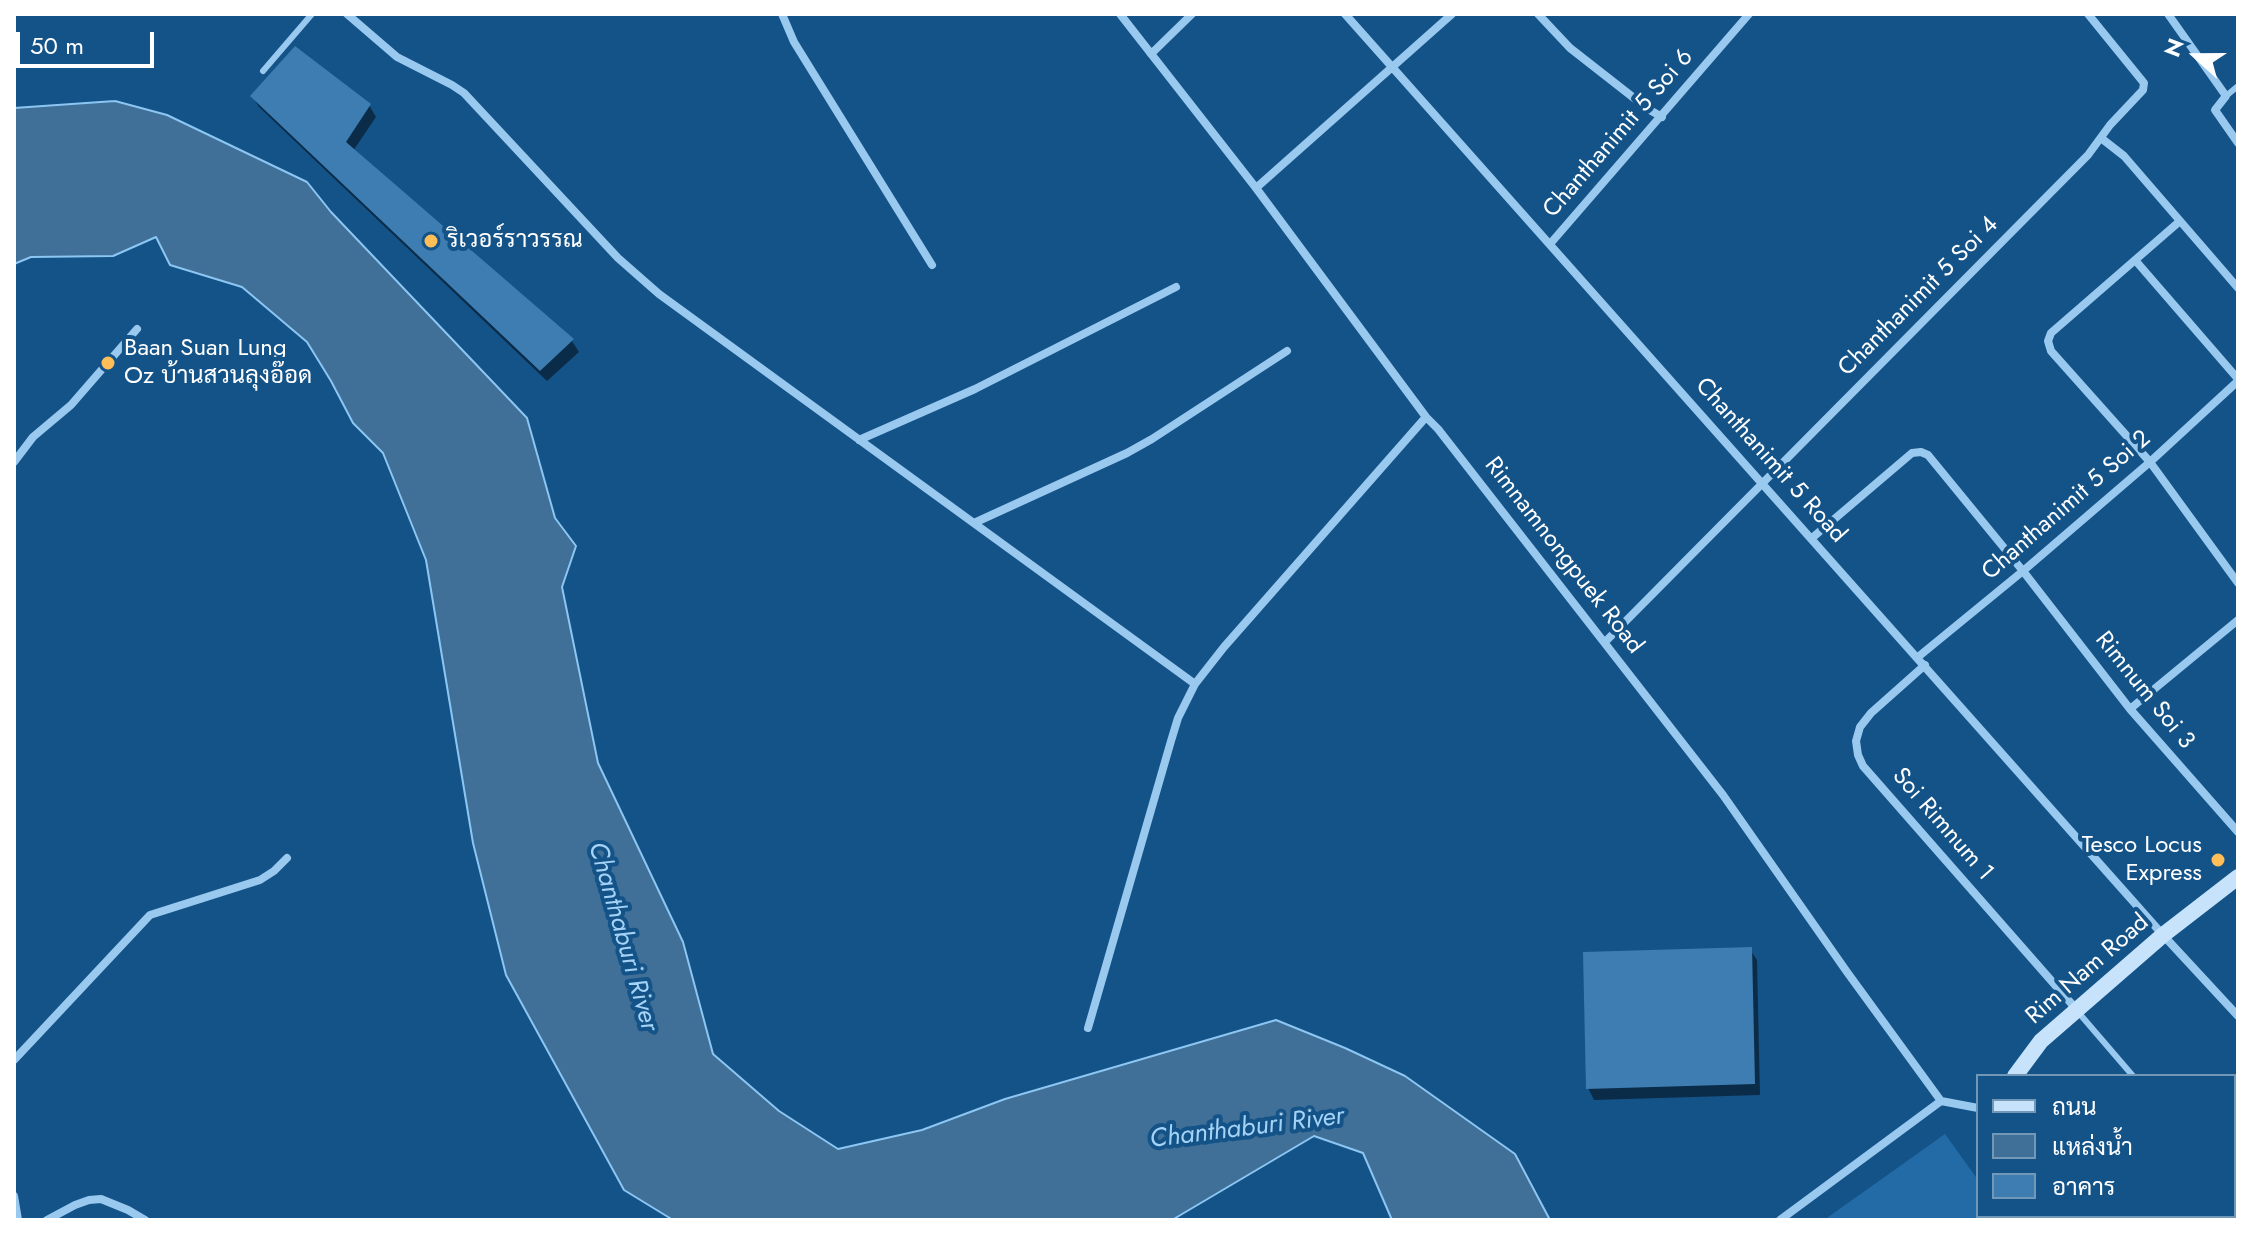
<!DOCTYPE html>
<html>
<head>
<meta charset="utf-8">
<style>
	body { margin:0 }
	#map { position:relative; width:2252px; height:1234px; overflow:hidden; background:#145388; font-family:Jost,Sarabun,sans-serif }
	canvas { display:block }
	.frame { position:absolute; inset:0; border:16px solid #fff; pointer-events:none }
	.legend { position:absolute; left:1976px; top:1074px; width:260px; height:144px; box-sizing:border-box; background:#145388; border:2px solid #7298b8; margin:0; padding:10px 14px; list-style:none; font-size:24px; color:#fff }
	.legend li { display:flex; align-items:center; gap:16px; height:40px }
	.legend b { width:40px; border:2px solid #7298b8 }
	.north { position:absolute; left:2156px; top:16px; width:80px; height:80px; -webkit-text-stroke:6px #145388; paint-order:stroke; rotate:291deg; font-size:22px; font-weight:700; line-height:32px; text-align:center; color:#fff }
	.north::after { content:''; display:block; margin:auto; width:28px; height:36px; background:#fff; clip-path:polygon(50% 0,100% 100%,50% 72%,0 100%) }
	.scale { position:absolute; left:16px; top:32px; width:138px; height:36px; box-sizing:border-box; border:4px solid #fff; border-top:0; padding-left:10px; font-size:24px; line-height:28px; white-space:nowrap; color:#fff; -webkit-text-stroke:6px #145388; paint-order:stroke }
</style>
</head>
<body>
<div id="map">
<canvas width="2252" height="1234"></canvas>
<div class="frame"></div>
<ul class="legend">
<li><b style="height:10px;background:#c7e3fb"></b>ถนน</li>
<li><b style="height:22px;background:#406f97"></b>แหล่งน้ำ</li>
<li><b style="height:22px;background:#3d7db2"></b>อาคาร</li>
</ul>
<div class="north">N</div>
<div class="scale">50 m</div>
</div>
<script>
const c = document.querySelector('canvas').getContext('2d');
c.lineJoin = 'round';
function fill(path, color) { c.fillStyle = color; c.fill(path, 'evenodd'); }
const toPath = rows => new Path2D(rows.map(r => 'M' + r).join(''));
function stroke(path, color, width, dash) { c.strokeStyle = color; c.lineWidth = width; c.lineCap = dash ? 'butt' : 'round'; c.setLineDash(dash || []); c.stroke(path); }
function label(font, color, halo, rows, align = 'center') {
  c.font = font + ' Jost,Sarabun,sans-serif'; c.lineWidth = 8; c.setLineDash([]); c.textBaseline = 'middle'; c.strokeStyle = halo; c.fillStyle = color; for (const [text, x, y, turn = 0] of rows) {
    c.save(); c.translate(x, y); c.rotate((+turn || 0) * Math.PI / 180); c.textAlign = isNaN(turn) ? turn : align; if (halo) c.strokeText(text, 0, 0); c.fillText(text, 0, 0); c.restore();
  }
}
fill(toPath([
	[1945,1134,1978,1180,1978,1216,2004,1216,2007,1220,1824,1220]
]), '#236ba6');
const water = toPath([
	[115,101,167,115,307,182,331,212,527,418,555,518,576,546,562,587,598,763,683,942,713,1054,779,1111,838,1149,922,1130,1005,1099,1276,1020,1345,1048,1405,1076,1515,1154,1550,1220,1392,1220,1363,1153,1314,1136,1172,1220,673,1220,624,1190,506,975,473,843,426,560,383,453,353,423,331,381,307,342,242,287,170,265,156,237,113,256,31,257,14,264,14,108,115,101]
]);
fill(water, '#406f97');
stroke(water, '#8cc6f2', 2);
fill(toPath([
	[252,96,369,105,376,117,353,151,572,341,579,352,547,381,259,107],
	[1750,949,1757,960,1760,1095,1594,1100,1588,1088]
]), '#0007');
fill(toPath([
	[295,46,371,104,346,142,574,339,540,371,250,96],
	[1752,947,1755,1084,1586,1089,1583,952]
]), '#3d7db2');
stroke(toPath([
	[263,71,312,14],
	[2226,96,2238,86],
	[2078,1012,2133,1076],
	[2124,1220,2128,1216]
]), '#9ac9ef', 6);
stroke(toPath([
	[347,14,397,57,452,85,464,93,618,258,659,294,1195,684],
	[782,14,794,42,932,265],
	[1120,14,1256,188,1426,417,1438,429,1723,795,1847,972,1941,1101,1978,1108],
	[1345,14,2163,935,2238,1016],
	[1538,14,1570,48,1648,109,1662,117],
	[2168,14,2226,96,2215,110,2238,143],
	[1151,54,1192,14],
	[2101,138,2124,156,2238,288],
	[1256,188,1452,14],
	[2180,221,2051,333,2048,341,2051,351,2150,462,2238,583],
	[1550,244,1749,14],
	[2135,260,2238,379],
	[859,440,975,389,1176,287],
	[14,462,33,437,71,405,137,329],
	[974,523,1127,453,1152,439,1287,351],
	[1812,538,1912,453,1921,452,1928,455,2023,571,2130,709,2238,832],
	[1605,642,2088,155,2110,125,2143,90,2144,83,2088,14],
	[1918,657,2023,571,2150,462,2238,381],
	[1925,665,1871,713,1860,727,1856,741,1858,755,1863,766,2077,1010],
	[2130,709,2238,620],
	[1088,1028,1171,741,1178,718,1195,684,1224,647,1426,417],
	[14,1060,150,915,260,880,274,871,287,858],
	[14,1196,18,1220],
	[47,1220,75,1205,89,1200,101,1199,128,1210,145,1220],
	[1780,1220,1941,1101]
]), '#9ac9ef', 8);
stroke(toPath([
	[2015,1076,2041,1041,2163,935,2238,877],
	[2043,1216,2046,1220]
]), '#c7e3fb', 16);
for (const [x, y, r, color] of [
	[431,241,8,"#ffbe58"],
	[108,363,8,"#ffbe58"],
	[2218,860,8,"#ffbe58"]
]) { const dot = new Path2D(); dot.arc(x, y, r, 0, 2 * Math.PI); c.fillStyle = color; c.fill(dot); stroke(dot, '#145388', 3); }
label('24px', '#fff', '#145388', [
	["Chanthanimit 5 Soi 6",1619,134,-49],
	["Chanthanimit 5 Soi 4",1919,297,-45],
	["Chanthanimit 5 Road",1770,461,48],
	["Chanthanimit 5 Soi 2",2067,506,-41],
	["Rimnamnongpuek Road",1563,556,52],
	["Rimnum Soi 3",2144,691,51],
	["Soi Rimnum 1",1942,825,49],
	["Rim Nam Road",2088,970,-41]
]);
label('24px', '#fff', '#145388', [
	["ริเวอร์ราวรรณ",447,241],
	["Baan Suan Lung",124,349],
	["Oz บ้านสวนลุงอ๊อด",124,377],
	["Tesco Locus",2202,846,"right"],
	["Express",2202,874,"right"]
], 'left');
label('italic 26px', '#a5d3f7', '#145388', [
	["Chanthaburi River",622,937,74],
	["Chanthaburi River",1247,1129,-7]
]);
</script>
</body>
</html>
